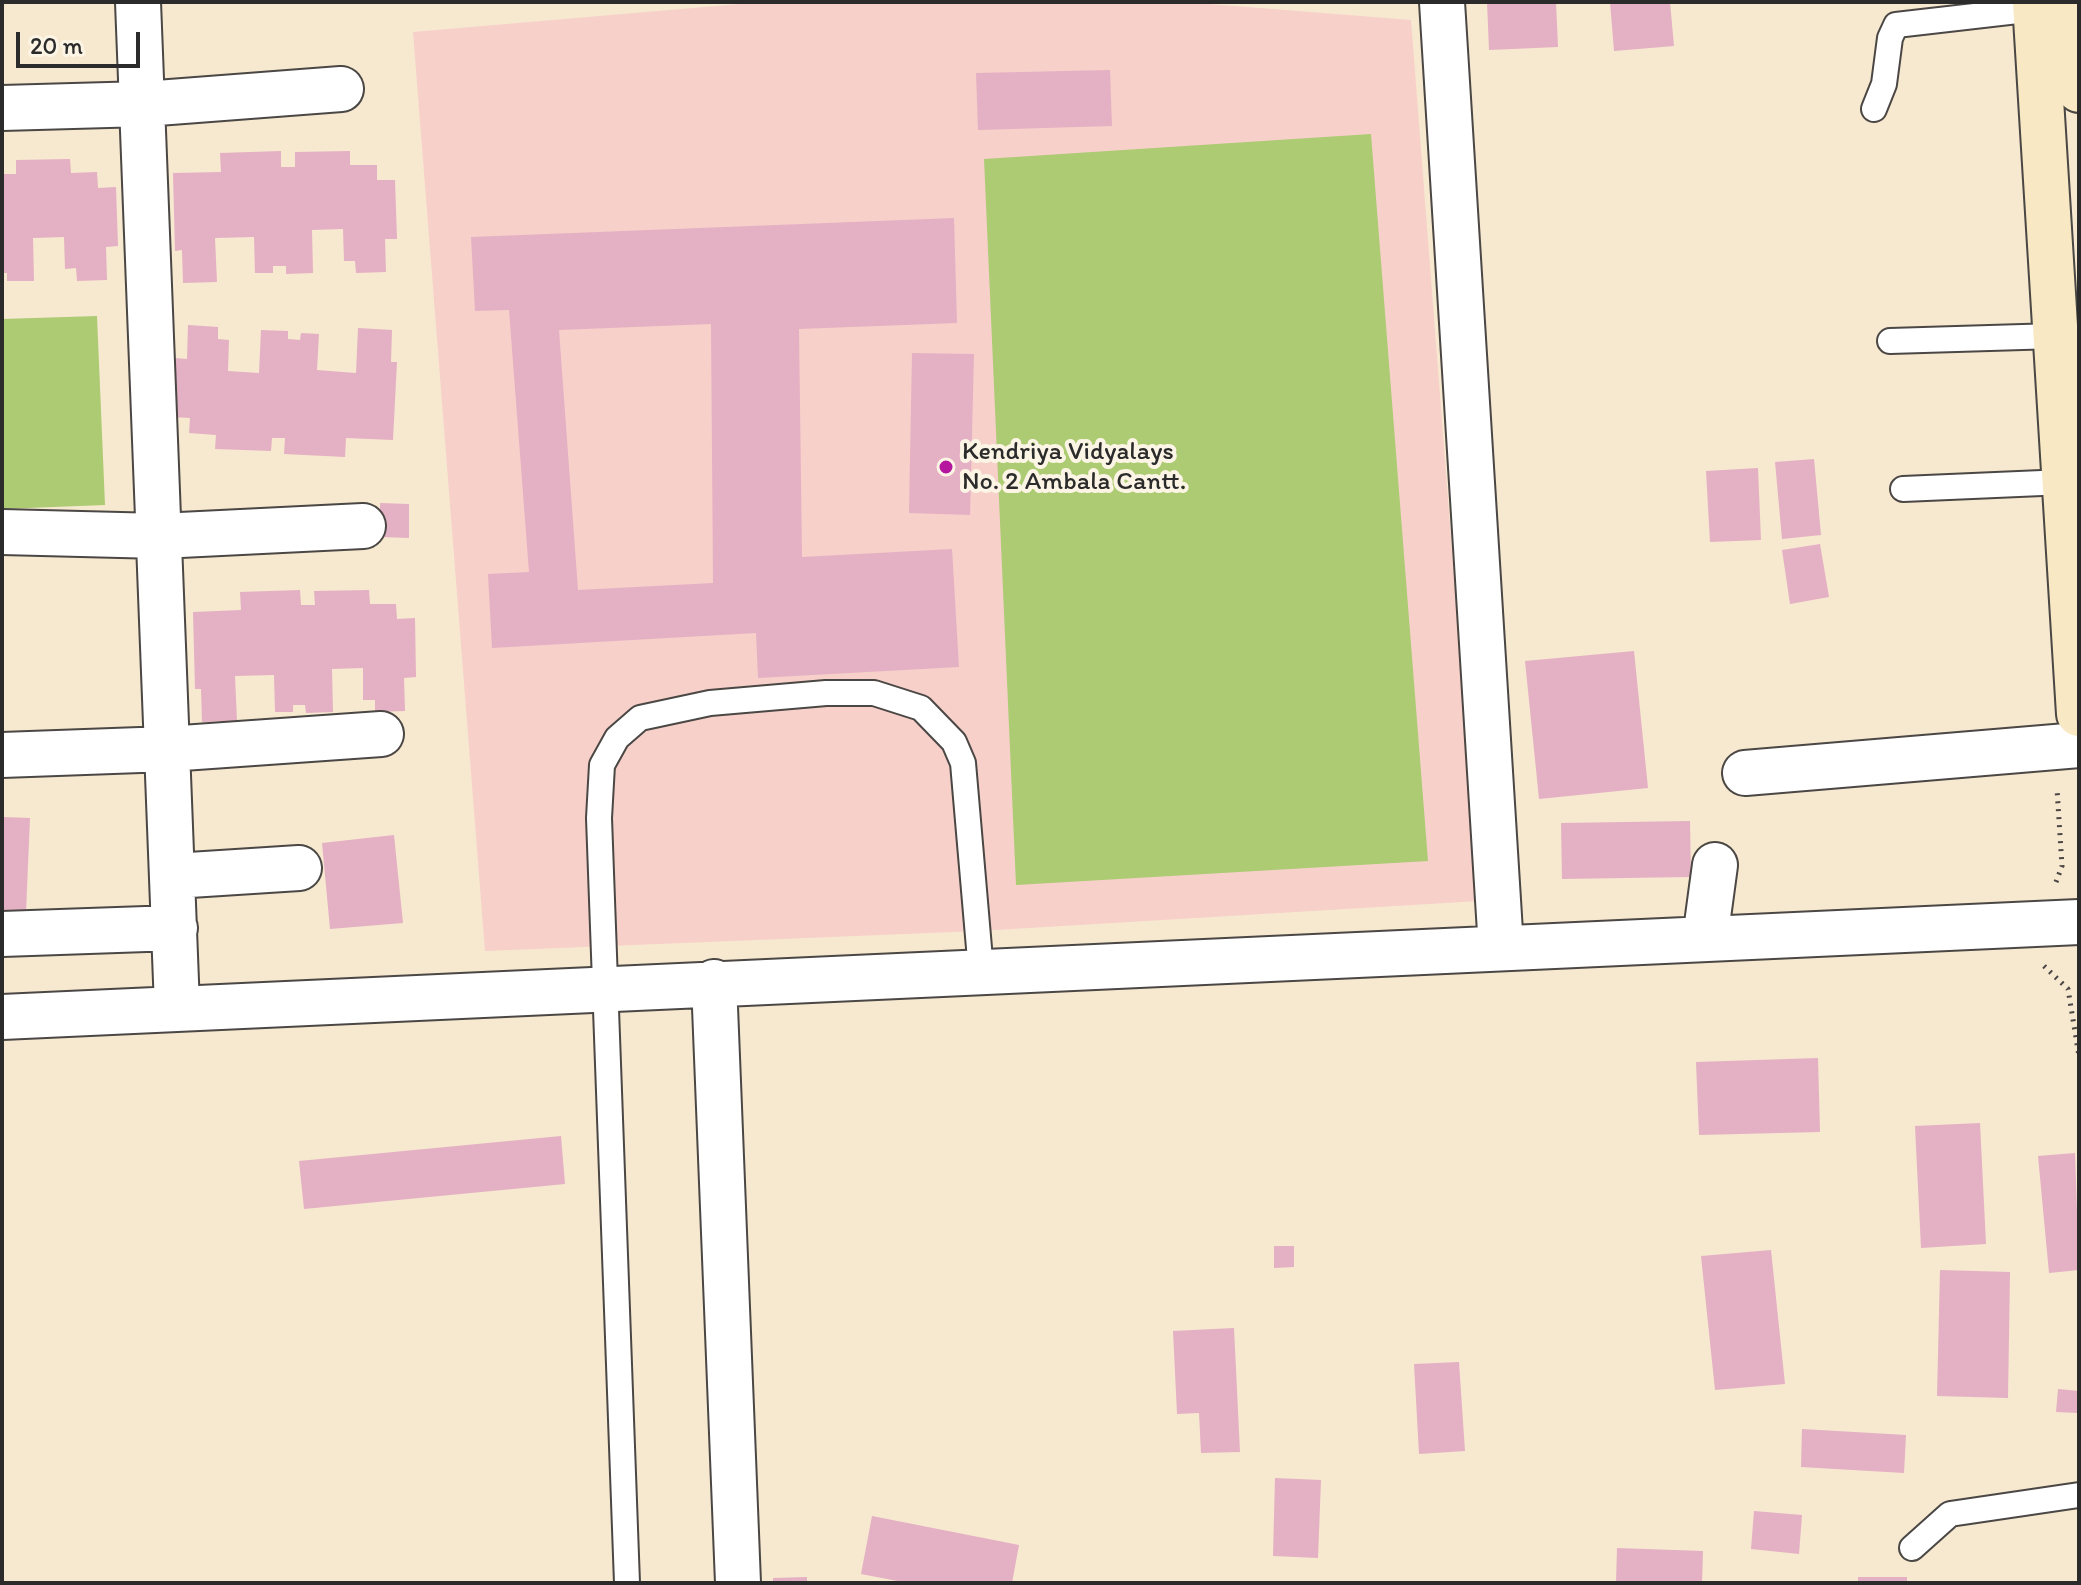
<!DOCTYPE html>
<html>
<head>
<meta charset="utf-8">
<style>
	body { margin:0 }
	#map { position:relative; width:2081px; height:1585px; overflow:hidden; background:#f7e8d0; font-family:Itim,sans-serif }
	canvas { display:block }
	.frame { position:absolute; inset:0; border:4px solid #2b2b2b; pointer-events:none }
	.scale { position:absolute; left:16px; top:32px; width:124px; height:36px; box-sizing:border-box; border:4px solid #2b2b2b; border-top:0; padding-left:10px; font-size:24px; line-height:28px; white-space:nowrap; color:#2b2b2b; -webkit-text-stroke:6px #fcf5e5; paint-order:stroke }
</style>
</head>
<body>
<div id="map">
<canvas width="2081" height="1585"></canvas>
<div class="frame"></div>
<div class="scale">20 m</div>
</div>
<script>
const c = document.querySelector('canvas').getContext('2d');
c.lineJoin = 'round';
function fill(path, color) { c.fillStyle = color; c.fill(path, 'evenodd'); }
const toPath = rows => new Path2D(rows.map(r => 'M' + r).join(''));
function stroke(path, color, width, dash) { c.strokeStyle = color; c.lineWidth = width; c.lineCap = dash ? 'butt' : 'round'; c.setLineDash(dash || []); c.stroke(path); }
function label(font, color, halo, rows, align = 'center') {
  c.font = font + ' Itim,sans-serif'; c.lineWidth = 8; c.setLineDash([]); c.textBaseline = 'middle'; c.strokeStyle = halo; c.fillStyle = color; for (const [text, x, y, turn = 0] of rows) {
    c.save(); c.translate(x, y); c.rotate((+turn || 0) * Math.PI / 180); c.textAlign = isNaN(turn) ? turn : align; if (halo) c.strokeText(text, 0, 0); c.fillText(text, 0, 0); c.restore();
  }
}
fill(toPath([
	[763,2,1184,2,1411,20,1479,901,979,931,485,951,413,32]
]), '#f7d0ca');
fill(toPath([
	[1371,134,1428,861,1016,885,984,159],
	[97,316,105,505,2,509,2,319]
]), '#accb73');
fill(toPath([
	[1487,2,1556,2,1558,47,1489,50],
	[1610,2,1670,2,1674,46,1614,51],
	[1110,70,1112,126,978,130,976,73],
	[281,151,281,167,295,167,295,152,350,151,350,165,377,165,377,180,395,180,397,239,385,239,386,272,356,273,355,261,344,261,343,229,312,230,313,273,286,274,286,266,273,266,273,273,255,273,254,237,215,238,217,282,183,283,182,250,175,251,173,173,221,172,220,153],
	[70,159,71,173,97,172,98,188,116,187,118,246,106,247,107,280,77,281,76,268,65,269,64,237,33,238,34,281,7,281,7,273,2,273,2,174,16,174,16,160],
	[954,218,957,323,799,329,802,557,952,549,959,667,758,678,756,633,492,648,488,574,529,572,509,310,475,311,471,237],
	[711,324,713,583,578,590,559,330],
	[188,325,218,327,218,339,229,340,228,371,259,373,261,330,288,331,288,339,300,340,301,333,319,334,317,370,356,373,358,328,392,330,391,362,397,362,393,440,346,438,345,457,284,454,285,438,272,438,271,451,215,449,216,435,189,433,190,418,172,417,175,358,187,359],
	[912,353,974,354,970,515,909,513],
	[1814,459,1821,535,1782,539,1775,462],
	[1758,468,1761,540,1710,542,1706,471],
	[380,503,409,504,409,538,380,537],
	[1820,544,1829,597,1790,604,1782,550],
	[300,590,301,605,315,605,314,591,369,590,370,604,396,604,397,619,415,618,416,677,404,678,405,711,375,712,375,700,363,700,363,668,332,669,333,712,306,713,305,705,293,705,293,712,275,712,274,675,235,676,237,721,202,722,201,689,195,689,193,612,241,610,240,592],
	[1634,651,1648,788,1539,799,1525,661],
	[3,817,30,818,26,912,2,911],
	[1690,821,1691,877,1562,879,1561,823],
	[394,835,403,923,330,929,322,843],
	[1818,1058,1820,1132,1699,1135,1696,1062],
	[1980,1123,1986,1244,1921,1248,1915,1126],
	[561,1136,565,1184,304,1209,299,1161],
	[2075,1153,2079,1270,2049,1273,2038,1156],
	[1274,1246,1294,1246,1294,1267,1274,1268],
	[1771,1250,1785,1384,1715,1390,1701,1256],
	[1940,1270,2010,1272,2008,1398,1937,1396],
	[1234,1328,1240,1452,1201,1453,1199,1413,1177,1414,1173,1331],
	[1459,1362,1465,1451,1419,1454,1414,1364],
	[2058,1389,2079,1391,2078,1413,2056,1412],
	[1802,1429,1906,1435,1904,1473,1801,1467],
	[1275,1478,1321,1480,1318,1558,1273,1556],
	[1754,1511,1802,1515,1799,1554,1751,1549],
	[872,1516,1019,1545,1012,1583,908,1583,861,1574],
	[1617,1548,1703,1551,1702,1583,1616,1583],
	[807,1577,807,1583,773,1583,773,1578],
	[1858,1577,1907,1577,1907,1583,1858,1583]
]), '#e4b0c4');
const lane = toPath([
	[1874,109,1884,84,1890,38,1896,25,2035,9],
	[1890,341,2056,336],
	[1903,489,2065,482],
	[1912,1548,1950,1514,2079,1495],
	[627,1583,599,818,602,765,617,738,640,718,710,703,826,693,874,693,921,708,954,742,963,763,981,971]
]);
const street = toPath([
	[138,2,177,1007],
	[1442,2,1501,948],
	[2,108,144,104,341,89],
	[2,532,160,536,363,526],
	[2,755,168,749,381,734],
	[1745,773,2079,745],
	[174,876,299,868],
	[2,934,175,928],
	[1705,939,1715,865],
	[714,982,738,1583],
	[2,1017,2079,922]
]);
const secondary = toPath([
	[2035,2,2079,714],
	[2073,2,2079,90]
]);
stroke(lane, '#4a4744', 28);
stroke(street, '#4a4744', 48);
stroke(secondary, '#4a4744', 48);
stroke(toPath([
	[2056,882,2062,866,2057,789],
	[2044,966,2068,989,2079,1056]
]), '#4a4744', 5, [2, 6]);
stroke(lane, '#fff', 24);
stroke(street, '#fff', 44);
stroke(secondary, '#f8e8c3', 44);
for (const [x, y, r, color] of [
	[946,467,8,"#b5179e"]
]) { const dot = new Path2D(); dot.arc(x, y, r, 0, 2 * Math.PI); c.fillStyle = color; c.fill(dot); stroke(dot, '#fcf5e5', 3); }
label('26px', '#2b2b2b', '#fcf5e5', [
	["Kendriya Vidyalays",962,452],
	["No. 2 Ambala Cantt.",962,482]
], 'left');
</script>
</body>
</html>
